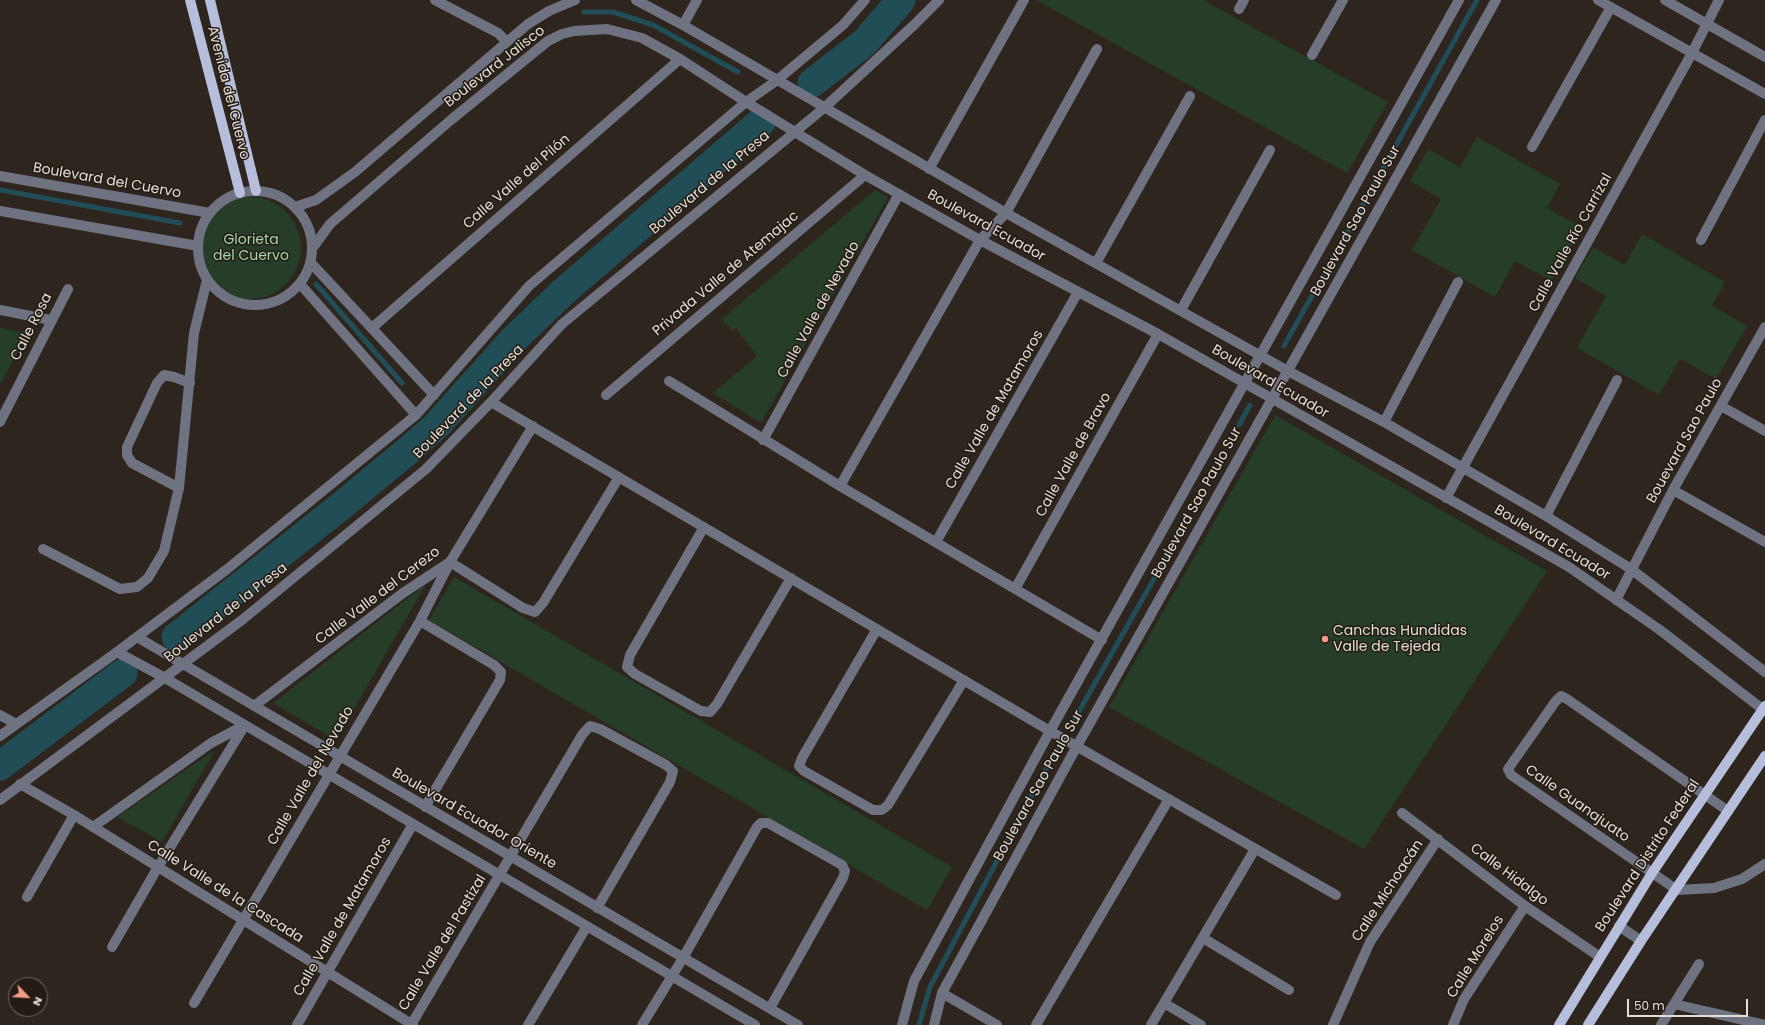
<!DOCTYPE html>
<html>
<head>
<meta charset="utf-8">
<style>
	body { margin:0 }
	#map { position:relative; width:1765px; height:1025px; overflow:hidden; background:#2e261e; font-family:Poppins,sans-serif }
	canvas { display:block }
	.north { position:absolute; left:8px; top:977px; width:40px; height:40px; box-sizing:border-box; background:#241c14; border:1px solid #706962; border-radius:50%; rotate:115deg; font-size:11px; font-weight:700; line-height:16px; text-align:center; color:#e2ddd7 }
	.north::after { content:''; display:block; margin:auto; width:14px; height:18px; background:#f49e89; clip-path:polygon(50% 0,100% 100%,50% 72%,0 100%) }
	.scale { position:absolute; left:1627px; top:999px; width:121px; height:18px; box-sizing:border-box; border:2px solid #e2ddd7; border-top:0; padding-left:5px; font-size:12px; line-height:14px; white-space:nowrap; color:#e2ddd7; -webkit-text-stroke:3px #241c14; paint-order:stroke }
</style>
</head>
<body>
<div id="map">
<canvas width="1765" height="1025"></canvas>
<div class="north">N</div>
<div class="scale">50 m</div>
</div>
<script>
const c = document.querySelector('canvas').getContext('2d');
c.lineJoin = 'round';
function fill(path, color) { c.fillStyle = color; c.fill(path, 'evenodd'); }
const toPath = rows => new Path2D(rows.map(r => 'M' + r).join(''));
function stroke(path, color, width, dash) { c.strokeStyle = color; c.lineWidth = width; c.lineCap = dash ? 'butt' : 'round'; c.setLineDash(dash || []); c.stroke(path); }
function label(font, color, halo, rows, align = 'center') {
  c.font = font + ' Poppins,sans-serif'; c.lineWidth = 3; c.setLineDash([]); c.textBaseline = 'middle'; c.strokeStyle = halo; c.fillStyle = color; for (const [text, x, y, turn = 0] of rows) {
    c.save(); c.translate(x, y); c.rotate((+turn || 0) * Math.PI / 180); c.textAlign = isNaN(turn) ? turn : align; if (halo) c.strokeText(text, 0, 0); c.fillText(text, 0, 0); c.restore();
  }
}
fill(toPath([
	[1036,0,1203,0,1388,102,1347,173],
	[1477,137,1560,184,1547,208,1582,228,1551,281,1515,261,1495,297,1412,250,1441,199,1410,181,1428,149,1460,167],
	[875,190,888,197,761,423,713,393,757,356,736,328,732,331,722,319],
	'199 248a51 51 0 1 1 102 0a51 51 0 1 1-102 0Z',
	[1642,234,1725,282,1712,306,1747,326,1716,379,1680,359,1659,395,1577,348,1606,296,1575,278,1593,247,1625,265],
	[0,328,28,333,0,385],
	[1275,415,1547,571,1364,849,1109,707],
	[454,577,952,867,927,910,429,620],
	[426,584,336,740,273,703],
	[215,750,162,842,117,817]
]), '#263d29');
stroke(toPath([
	[584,12,613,12,653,25,738,72],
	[743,138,745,125],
	[0,190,180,223],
	[316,284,402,383],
	[1284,346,1477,0],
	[1239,425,1250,405],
	[1073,722,1181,531],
	[919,1025,930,987,1056,750]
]), '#214e56', 5);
stroke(toPath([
	[812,83,865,42,901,0],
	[176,637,341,506,410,449,437,425,513,340,563,292,761,122],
	[0,766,123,673]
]), '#214e56', 29);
stroke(toPath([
	[435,0,498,33,507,42],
	[636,0,683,25,1006,213,1288,371,1384,422,1546,516,1631,569,1765,672],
	[1598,0,1765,94],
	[1665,0,1765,57],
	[1239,9,1244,0],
	[683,25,697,0],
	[1312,55,1343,0],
	[1532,147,1611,7],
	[929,169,1024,0],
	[0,176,210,213],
	'198 248a57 57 0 1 1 114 0a57 57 0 1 1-114 0Z',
	[295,207,316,200,355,172,528,24,549,11,575,0],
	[0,211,198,246],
	[1701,240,1765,120],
	[314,246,330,224,452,119,548,41,562,34,574,31,607,29,642,38,680,59,746,102,865,175,980,240,1158,334,1569,567,1660,630,1765,711],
	[311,263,434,395],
	[1096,263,1190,96],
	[300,284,416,415],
	[0,310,51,320],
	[1181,310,1270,150],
	[373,327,680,59],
	[669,381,840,486,1102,640],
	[606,395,865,175],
	[491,402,1050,731,1336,895],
	[1721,406,1765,431],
	[0,422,68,289],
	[1384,422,1458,282],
	[763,440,899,194],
	[840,486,980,240,1006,213,1097,49],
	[179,488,132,463,127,455,127,447,157,383,164,375,174,377,190,383],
	[1673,490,1765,542],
	[1446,498,1692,53,1719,0],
	[1546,516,1617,380],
	[704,527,630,655,627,667,635,674,701,711,710,712,717,704,791,578],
	[936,542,1078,292],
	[43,549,120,589,137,587,148,578,164,551,179,488,194,333,207,280],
	[1015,589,1158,334],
	[1616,600,1673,490,1765,327],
	[420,621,494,665,501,672,500,680,425,807],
	[877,629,802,758,799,766,804,771,873,810,882,810,888,805,964,680],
	[137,637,798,1025],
	[117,652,165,678,755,1025],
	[254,706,403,593,450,562,533,426],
	[0,715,16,724],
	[0,736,117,652,226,570,416,415,529,286,746,102,776,81,843,25,865,0],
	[20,784,74,815,413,1025],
	[0,800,242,620,426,469,491,402,562,324,824,108,914,25,939,0],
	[1728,811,1567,699,1561,696,1555,702,1508,769,1511,775,1677,890,1714,888,1742,879,1765,864],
	[1402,813,1525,906,1600,957],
	[93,827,211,743,245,725],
	[27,897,74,815],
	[1619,926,1641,941],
	[1203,938,1289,990],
	[112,947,158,867,245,725],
	[942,993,997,1025],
	[194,1003,420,621,450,562,523,608,535,612,543,603,619,477],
	[1164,1003,1201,1025],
	[1674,1004,1765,1025],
	[297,1025,413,824],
	[411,1025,582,735,590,726,600,729,666,765,673,771,670,782,597,908],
	[528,1025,587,926],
	[642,1025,683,958,757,827,761,823,768,823,842,865,845,871,843,878,770,1008],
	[902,1025,914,981,1050,731,1459,0],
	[934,1025,942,993,1077,746,1496,0],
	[1036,1025,1169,799],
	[1151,1025,1255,849],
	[1333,1025,1370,942,1438,839],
	[1453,1025,1464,999,1525,906],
	[1661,1025,1699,964]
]), '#6f7381', 10);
stroke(toPath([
	[190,0,240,193],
	[210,0,256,191],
	[1559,1025,1652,873,1765,706],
	[1588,1025,1641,941,1765,756]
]), '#b6bedc', 10);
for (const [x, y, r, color] of [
	[1325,639,4,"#f49e89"]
]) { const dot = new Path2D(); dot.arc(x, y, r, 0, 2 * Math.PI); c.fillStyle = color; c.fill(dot); stroke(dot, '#241c14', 1.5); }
label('14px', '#e2ddd7', '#241c14', [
	["Boulevard Jalisco",495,67,-38],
	["Avenida del Cuervo",228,93,76],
	["Boulevard del Cuervo",107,181,10],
	["Calle Valle del Pilón",517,182,-41],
	["Boulevard de la Presa",710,183,-40],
	["Boulevard Sao Paulo Sur",1356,221,-61],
	["Boulevard Ecuador",986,226,29],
	["Calle Valle Río Carrizal",1571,243,-61],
	["Privada Valle de Atemajac",726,274,-40],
	["Calle Valle de Nevado",819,310,-61],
	["Calle Rosa",32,327,-63],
	["Boulevard Ecuador",1270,382,30],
	["Boulevard de la Presa",469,402,-46],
	["Calle Valle de Matamoros",995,410,-60],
	["Bouevard Sao Paulo",1685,441,-61],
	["Calle Valle de Bravo",1074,455,-61],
	["Boulevard Sao Paulo Sur",1197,503,-61],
	["Boulevard Ecuador",1552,543,31],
	["Calle Valle del Cerezo",378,596,-37],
	["Boulevard de la Presa",226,613,-38],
	["Calle Valle del Nevado",311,776,-60],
	["Boulevard Sao Paulo Sur",1039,786,-61],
	["Calle Guanajuato",1577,804,35],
	["Boulevard Ecuador Oriente",474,819,30],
	["Boulevard Distrito Federal",1648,856,-57],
	["Calle Hidalgo",1509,875,37],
	["Calle Michoacán",1388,891,-57],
	["Calle Valle de la Cascada",225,892,32],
	["Calle Valle de Matamoros",343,917,-60],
	["Calle Valle del Pastizal",443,943,-59],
	["Calle Morelos",1476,957,-58]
]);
label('14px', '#a6d8ac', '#241c14', [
	["Glorieta",251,240],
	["del Cuervo",251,256]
]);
label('14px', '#e2ddd7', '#241c14', [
	["Canchas Hundidas",1333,631],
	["Valle de Tejeda",1333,647]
], 'left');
</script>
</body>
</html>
